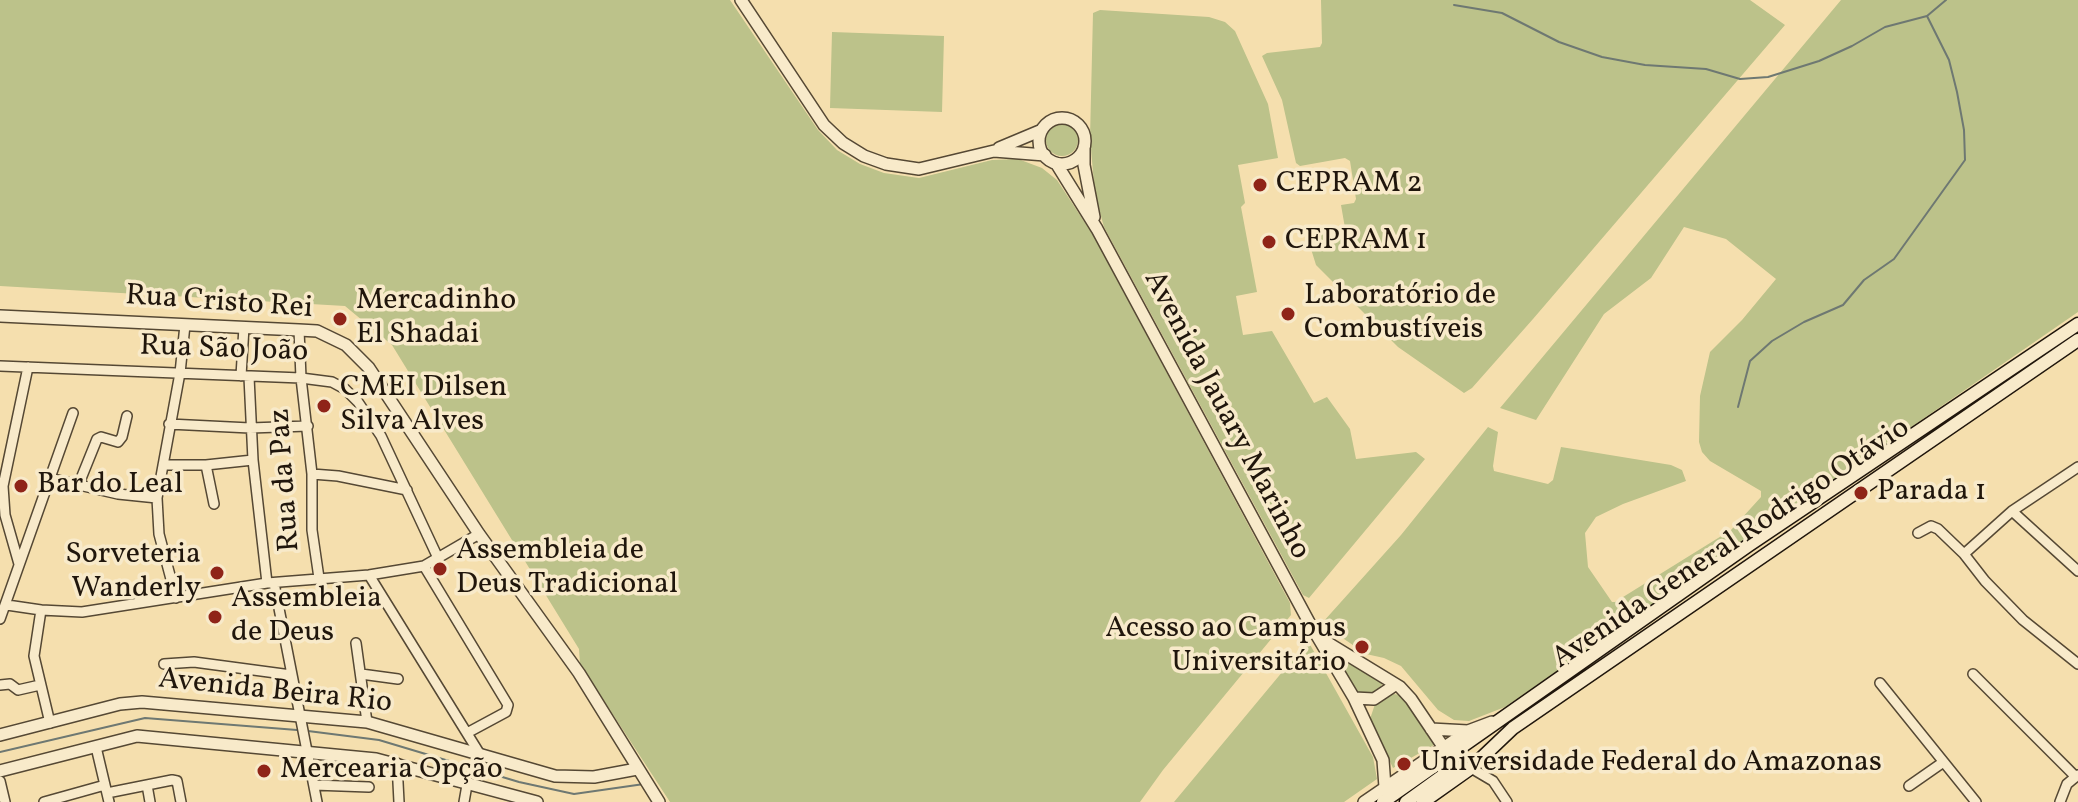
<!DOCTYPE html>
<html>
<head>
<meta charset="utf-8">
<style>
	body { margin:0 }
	canvas { display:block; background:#f5dfae }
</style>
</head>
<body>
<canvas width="2078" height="802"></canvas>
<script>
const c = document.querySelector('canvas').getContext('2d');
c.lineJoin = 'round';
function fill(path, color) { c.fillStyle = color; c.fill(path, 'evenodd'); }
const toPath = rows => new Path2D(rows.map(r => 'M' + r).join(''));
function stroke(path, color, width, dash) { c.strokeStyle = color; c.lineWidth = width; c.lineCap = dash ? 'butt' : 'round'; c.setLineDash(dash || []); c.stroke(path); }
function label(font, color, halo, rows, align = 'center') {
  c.font = font + ' Vollkorn,serif'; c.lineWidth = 7; c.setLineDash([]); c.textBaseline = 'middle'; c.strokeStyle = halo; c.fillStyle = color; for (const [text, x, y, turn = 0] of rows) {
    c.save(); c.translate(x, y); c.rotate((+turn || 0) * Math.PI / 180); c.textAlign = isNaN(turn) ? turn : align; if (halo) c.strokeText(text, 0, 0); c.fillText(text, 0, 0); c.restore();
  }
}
fill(toPath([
	[0,0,730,0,818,130,837,150,860,164,884,173,919,178,992,160,1018,159,1042,168,1057,180,1093,235,1290,603,1291,615,1163,770,1140,802,670,802,580,664,579,649,392,345,345,306,0,286],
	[1321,0,1750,0,1785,25,1533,319,1472,388,1464,393,1398,347,1316,265,1307,236,1345,228,1341,205,1354,203,1356,199,1350,161,1345,158,1300,166,1296,163,1282,100,1262,56,1267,53,1320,47,1322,43],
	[1841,0,2078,0,2078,312,1505,707,1469,721,1454,720,1438,710,1401,666,1384,658,1366,654,1328,628,1323,622,1401,535,1488,427,1498,432,1493,466,1494,471,1548,484,1553,480,1561,447,1671,465,1682,470,1686,481,1623,504,1596,517,1585,533,1588,567,1612,602,1615,602,1731,530,1761,497,1761,491,1710,461,1702,452,1699,442,1700,396,1710,352,1742,320,1776,279,1726,239,1684,227,1651,278,1604,314,1536,420,1500,408],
	[1100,10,1209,17,1225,22,1235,31,1268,104,1278,158,1238,165,1245,203,1241,207,1257,292,1236,296,1243,335,1272,331,1314,403,1327,397,1350,429,1356,459,1416,452,1425,459,1309,598,1303,595,1104,227,1095,195,1090,138,1093,13],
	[832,32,944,36,942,112,830,108],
	'1046 140a16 16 0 1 1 32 0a16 16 0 1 1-32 0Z',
	[1308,641,1373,757,1377,779,1344,802,1174,802],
	[1335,652,1383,683,1379,689,1373,694,1353,694,1332,654],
	[1393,694,1402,695,1434,745,1393,768,1370,719,1375,704]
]), '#bcc28a');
stroke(toPath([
	[1454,5,1502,13,1559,42,1602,57,1645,65,1706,69,1740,79,1768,77,1819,61,1852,46,1885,27,1927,16,1946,0],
	[1738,407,1750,361,1772,341,1804,322,1843,305,1864,280,1894,259,1965,160,1964,130,1957,92,1949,60,1927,16],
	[308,731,379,740,519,782,574,794,644,784],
	[0,752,145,718,297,730]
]), '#6e7872', 2);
const minor = toPath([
	[299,330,301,378,312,474,312,530,319,578],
	[0,366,301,378,332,382,345,389,358,402,381,436,438,558],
	[241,376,244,327],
	[249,377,253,460,267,583],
	[169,424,250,428,308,426],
	[163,465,206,465,253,460],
	[206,465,214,504],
	[312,474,338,476,407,490],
	[49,478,118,494,157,498],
	[78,486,97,439,101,437,118,442,122,437,127,416],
	[2012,511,2078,571],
	[1918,533,1931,526,1938,529,1964,554,1985,581,2023,620,2078,664],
	[1964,554,2012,511,2078,467],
	[19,564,5,515,3,486,28,367],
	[424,566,508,705,506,712,467,733],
	[369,575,481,756],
	[274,583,317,802],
	[176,598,159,534,157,498,180,373,185,325],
	[7,605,41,610,82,612,267,583,369,575,424,566,479,534],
	[41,610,34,656,50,723],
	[0,619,73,413],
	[356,643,367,722],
	[164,664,194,662,291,675],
	[361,674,398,679],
	[1973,674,2075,776],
	[1880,683,1976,802],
	[0,685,10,684,18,690,40,685],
	[96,747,109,802],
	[397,763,399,802],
	[1471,768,1493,781,1507,802],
	[0,781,5,802],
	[147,785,150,802],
	[314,785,369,787],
	[1909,786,1942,763],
	[107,793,172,780,177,781,181,802],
	[44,802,105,785],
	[464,802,467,785],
	[2060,802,2067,784,2078,775]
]);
const tertiary = toPath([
	[741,0,824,125,843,143,864,156,886,164,919,169,994,151,1045,155],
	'1039 141a23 23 0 1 1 46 0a23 23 0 1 1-46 0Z',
	[1084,147,1084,165,1094,217],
	[999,148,1042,130],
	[1056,163,1097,229,1310,624,1354,698,1383,760,1385,787],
	[0,316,299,330,317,331,346,345,369,368,479,534,579,673,659,802],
	[1323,640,1400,687,1411,699,1444,748],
	[1354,698,1374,699,1395,685],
	[1431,729,1468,731],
	[0,735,120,704,142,702,367,722,555,776,594,777,637,769],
	[0,771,137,736,376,759,537,802],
	[1364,802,1468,731,1492,722]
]);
const secondary = toPath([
	[1383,802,1749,545,2078,324],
	[1406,802,1449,771,1452,764,1444,748],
	[1423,802,1471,768,1513,728,2078,340]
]);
stroke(minor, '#554834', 12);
stroke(tertiary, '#554834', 14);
stroke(secondary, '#20160c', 15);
stroke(minor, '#f8eaca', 9);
stroke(tertiary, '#f8eaca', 11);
stroke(secondary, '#f8eaca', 12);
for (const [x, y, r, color] of [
	[1260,185,8,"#8f2418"],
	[1269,242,8,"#8f2418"],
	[1288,314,8,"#8f2418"],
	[340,319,8,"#8f2418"],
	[324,406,8,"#8f2418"],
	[21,486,8,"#8f2418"],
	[1861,493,8,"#8f2418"],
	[440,569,8,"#8f2418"],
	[217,573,8,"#8f2418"],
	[215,617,8,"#8f2418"],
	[1362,647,8,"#8f2418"],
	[1404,764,8,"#8f2418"],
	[264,771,8,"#8f2418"]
]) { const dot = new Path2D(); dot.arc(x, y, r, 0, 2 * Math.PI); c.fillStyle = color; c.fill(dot); stroke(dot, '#f8eaca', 3); }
label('30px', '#20160c', '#f8eaca', [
	["CEPRAM 2",1276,185],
	["CEPRAM 1",1285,242],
	["Laboratório de",1304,297],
	["Combustíveis",1304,331],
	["Mercadinho",356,302],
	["El Shadai",356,336],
	["CMEI Dilsen",340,389],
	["Silva Alves",340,423],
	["Bar do Leal",37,486],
	["Parada 1",1877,493],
	["Assembleia de",456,552],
	["Deus Tradicional",456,586],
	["Sorveteria",201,556,"right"],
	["Wanderly",201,590,"right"],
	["Assembleia",231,600],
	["de Deus",231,634],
	["Acesso ao Campus",1346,630,"right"],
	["Universitário",1346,664,"right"],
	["Universidade Federal do Amazonas",1420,764],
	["Mercearia Opção",280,771]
], 'left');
label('30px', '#20160c', '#f8eaca', [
	["Rua Cristo Rei",219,304,4],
	["Rua São João",224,351,2],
	["Avenida Jauary Marinho",1225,416,62],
	["Rua da Paz",287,480,-94],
	["Avenida General Rodrigo Otávio",1732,545,-34],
	["Avenida Beira Rio",275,693,6]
]);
</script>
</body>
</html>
